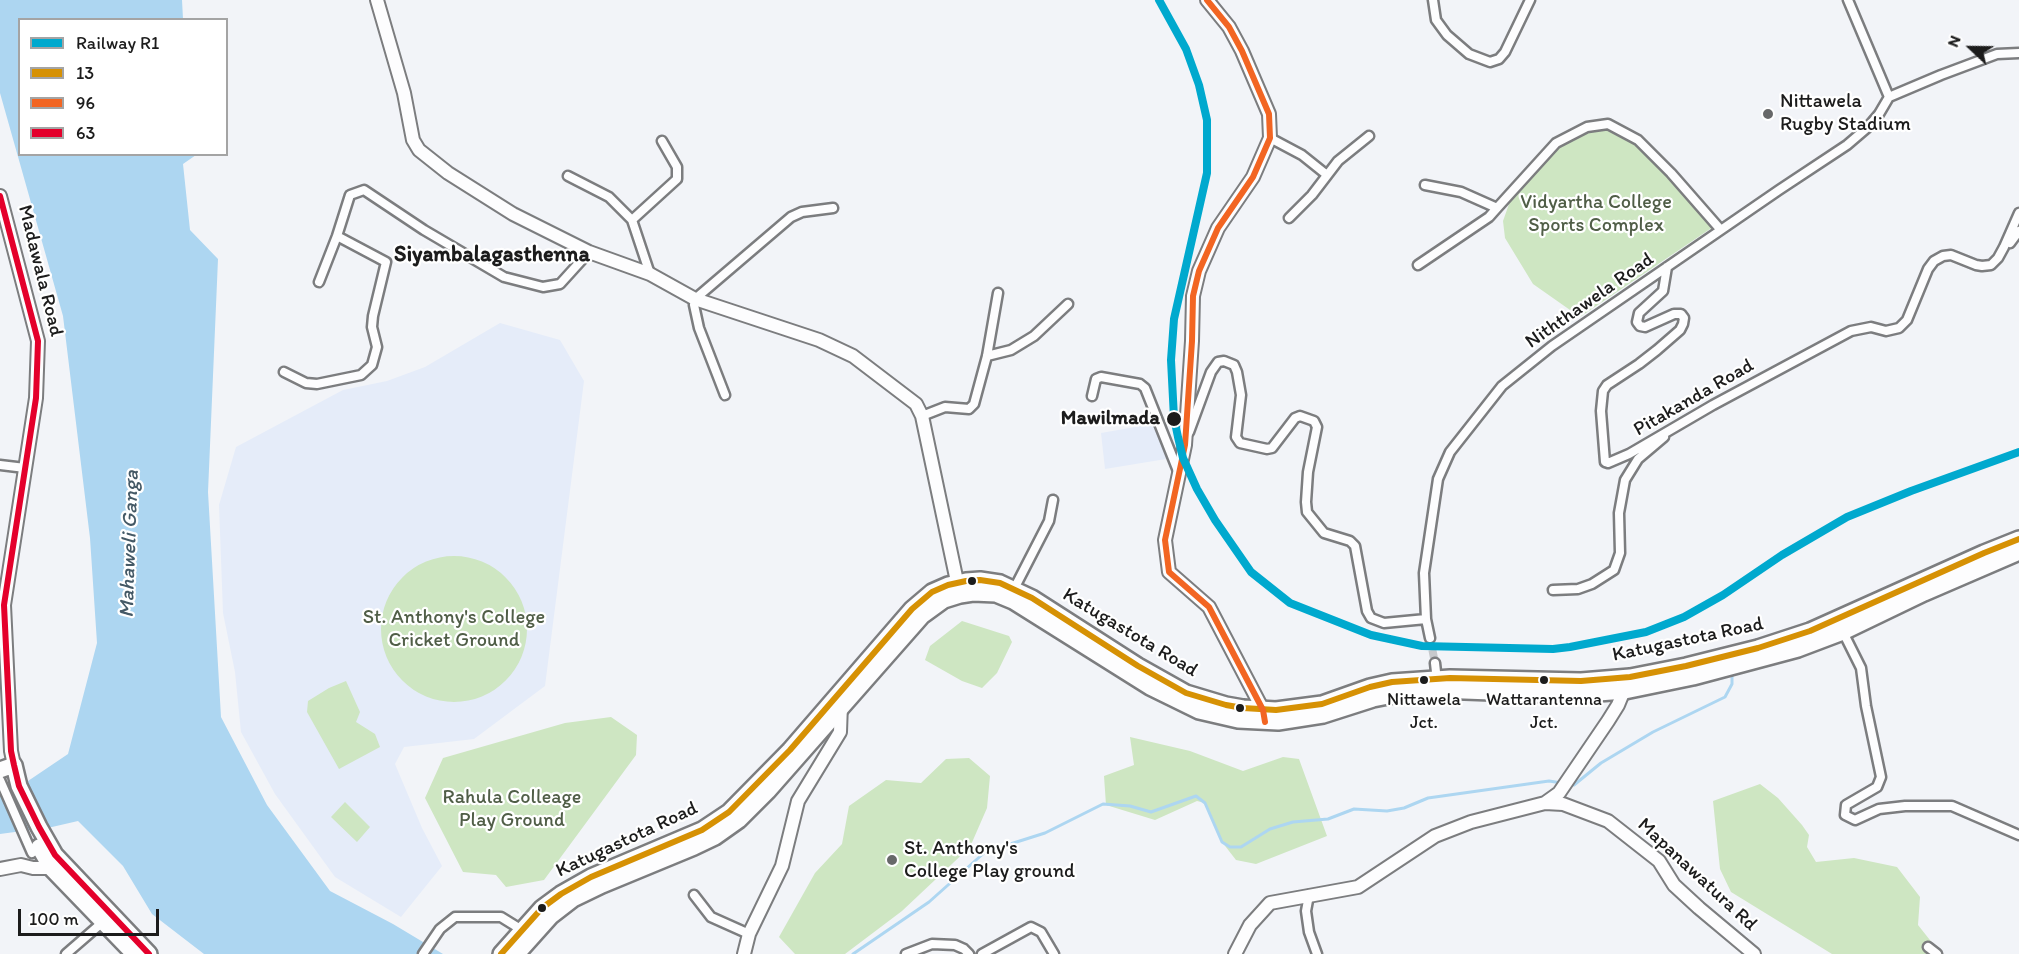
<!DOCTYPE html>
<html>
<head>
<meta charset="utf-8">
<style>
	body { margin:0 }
	#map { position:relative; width:2019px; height:954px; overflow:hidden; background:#f2f4f8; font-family:Itim,sans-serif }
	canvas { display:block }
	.legend { position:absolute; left:18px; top:18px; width:210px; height:138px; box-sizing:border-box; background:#fff; border:2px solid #a4a4a4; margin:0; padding:8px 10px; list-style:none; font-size:18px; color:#1c1c1c }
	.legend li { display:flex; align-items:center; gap:12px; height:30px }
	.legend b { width:30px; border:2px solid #a4a4a4 }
	.north { position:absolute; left:1941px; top:18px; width:60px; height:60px; -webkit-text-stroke:4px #fff; paint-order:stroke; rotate:292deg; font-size:16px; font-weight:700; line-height:24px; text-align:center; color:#1c1c1c }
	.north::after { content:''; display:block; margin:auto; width:21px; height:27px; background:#1c1c1c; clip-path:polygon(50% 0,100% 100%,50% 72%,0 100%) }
	.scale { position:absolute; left:18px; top:909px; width:141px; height:27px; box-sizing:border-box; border:3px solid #1c1c1c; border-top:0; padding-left:8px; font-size:18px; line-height:21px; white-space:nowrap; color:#1c1c1c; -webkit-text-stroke:4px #fff; paint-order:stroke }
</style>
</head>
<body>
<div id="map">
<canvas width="2019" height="954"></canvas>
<ul class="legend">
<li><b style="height:8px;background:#00a9ce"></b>Railway R1</li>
<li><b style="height:8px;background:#d69104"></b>13</li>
<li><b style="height:8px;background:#f26522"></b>96</li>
<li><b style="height:8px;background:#e4002b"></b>63</li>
</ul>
<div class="north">N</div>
<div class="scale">100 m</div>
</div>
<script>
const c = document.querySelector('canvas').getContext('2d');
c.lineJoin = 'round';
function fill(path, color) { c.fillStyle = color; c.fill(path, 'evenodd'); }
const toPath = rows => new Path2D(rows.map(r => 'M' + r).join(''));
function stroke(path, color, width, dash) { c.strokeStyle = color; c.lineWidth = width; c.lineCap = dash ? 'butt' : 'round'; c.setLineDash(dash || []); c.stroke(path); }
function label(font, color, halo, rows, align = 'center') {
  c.font = font + ' Itim,sans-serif'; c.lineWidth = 4.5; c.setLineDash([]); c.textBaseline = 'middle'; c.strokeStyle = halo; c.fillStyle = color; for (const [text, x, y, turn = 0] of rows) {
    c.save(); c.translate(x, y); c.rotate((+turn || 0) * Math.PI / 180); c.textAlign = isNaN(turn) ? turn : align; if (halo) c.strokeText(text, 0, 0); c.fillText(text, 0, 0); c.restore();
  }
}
fill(toPath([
	[500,323,560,340,584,381,545,686,474,739,404,747,395,764,422,828,442,866,401,917,335,877,275,794,241,732,235,672,223,613,219,505,236,447,343,390,387,381,425,367],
	[1158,423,1166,459,1105,469,1101,433]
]), '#e5ecf9');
fill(toPath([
	[1602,128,1609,128,1614,130,1643,148,1713,227,1580,317,1533,284,1505,238,1503,221,1509,204,1518,189,1539,164,1567,141,1585,133],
	'381 629a73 73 0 1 1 146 0a73 73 0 1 1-146 0Z',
	[962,621,1009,636,1012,642,997,673,982,688,962,681,925,660,930,646],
	[346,681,360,712,356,722,375,734,380,747,339,769,307,712,308,701,329,688],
	[611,717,637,735,636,755,544,880,506,887,496,875,463,872,425,798,443,758,565,723],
	[1130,737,1190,751,1243,771,1283,757,1299,759,1327,836,1256,864,1236,860,1222,842,1205,803,1197,801,1155,820,1106,805,1104,776,1134,765],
	[969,758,990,776,987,808,970,847,902,911,845,954,795,954,779,937,815,873,842,844,849,806,886,780,921,783,946,759],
	[1760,784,1778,798,1802,825,1809,835,1807,847,1816,862,1854,858,1897,867,1920,897,1918,925,1941,954,1832,954,1731,892,1720,869,1713,801],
	[345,802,370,827,357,842,331,817]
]), '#cee6c2');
fill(toPath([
	[0,0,182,0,183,19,20,20,20,154,196,155,183,164,190,230,218,259,208,492,221,717,267,805,330,891,393,924,443,954,204,954,152,914,123,866,78,821,52,827,0,834,0,784,28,781,68,754,97,643,90,538,63,316,0,93]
]), '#add6f1');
stroke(toPath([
	[1568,784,1574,785,1601,763,1653,732,1725,697,1732,684,1732,675],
	[853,954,929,902,985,852,1045,833,1103,804,1130,806,1151,812,1196,796,1205,803,1222,842,1230,847,1241,847,1270,829,1293,822,1328,819,1354,809,1387,811,1404,808,1428,798,1549,781,1562,783]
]), '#add6f1', 3);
stroke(toPath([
	[1430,638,1435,663]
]), '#c7c9cc', 8, [8, 4]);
const street = toPath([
	[1433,0,1436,20,1447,35,1469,54,1490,62,1499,59,1505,52,1530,0],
	[1848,0,1889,97],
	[1270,138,1302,155,1327,175],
	[568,176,609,197,632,220,650,274],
	[1425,185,1461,192,1497,208,1556,143,1587,127,1608,124,1638,140,1671,173,1720,229],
	[1289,218,1312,195,1338,161,1369,136],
	[632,220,677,179,677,167,662,141],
	[2010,243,2019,231],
	[1418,265,1489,217,1497,208],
	[1667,267,1663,291,1639,313,1637,322,1640,326,1645,327,1674,314,1681,314,1684,318,1683,324,1680,330,1657,350,1639,364,1607,385,1603,391,1601,411,1605,462,1608,463,1629,454,1713,405,1851,331,1871,327,1886,331,1899,328,1907,320,1928,269,1934,261,1943,256,1951,255,1976,265,1982,266,1991,265,1998,258,2004,247,2019,213],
	[319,282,337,236,350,195,364,190,424,230,504,277,543,287,560,284,589,252],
	[987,356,1011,350,1034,336,1068,304],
	[284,372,306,383,317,384,361,375,372,365,377,347,372,327,373,316,386,262,337,236],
	[725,395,699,328,694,305,695,299,791,217,802,212,833,208],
	[1092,396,1096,379,1101,377,1140,384,1145,388,1178,471],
	[922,416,945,407,969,409,974,404,987,356,998,293],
	[1189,432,1211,372,1218,362,1224,361,1234,365,1237,372,1241,395,1236,437,1240,443,1267,449,1272,448,1295,418,1300,416,1314,421,1317,427,1308,472,1306,502,1307,512,1324,533,1350,541,1355,546,1367,611,1371,618,1384,623,1426,619],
	[0,465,25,468],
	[1014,589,1049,521,1053,500],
	[1553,590,1578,589,1592,584,1614,570,1620,553,1619,513,1625,480,1638,459,1664,437],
	[1843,632,1861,668,1866,706,1881,777,1877,787,1846,805,1845,815,1855,820,1879,809,1905,806,1952,806,2019,835],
	[1430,638,1426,619,1424,573,1438,479,1450,452,1502,386,1552,346,1779,190,1847,145,1868,127,1879,114,1889,97,1941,75,1997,54,2019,53],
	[1435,663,1437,681],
	[0,780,32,853],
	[694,895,711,917,749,934],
	[1309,895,1306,911,1309,932,1317,954],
	[1928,947,1937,954],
	[66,954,104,921],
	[423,954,440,929,455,917,501,917,522,930],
	[906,954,932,944,955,945,964,949,969,954],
	[982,954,1031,927,1041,932,1054,954]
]);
const secondary = toPath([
	[377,0,404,93,413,140,419,150,448,173,513,214,589,252,650,274,695,299,819,340,853,356,916,404,922,416,959,591],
	[1207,0,1229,27,1242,51,1269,114,1270,138,1253,177,1218,228,1199,271,1193,296,1192,341,1185,445,1165,540,1169,572,1209,607,1263,710,1264,715],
	[1545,803,1563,804,1608,821,1659,861,1674,885,1699,908,1754,954],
	[744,954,749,934,782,866,798,801,840,732,841,704],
	[1235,954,1250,925,1270,903,1358,887,1435,836,1471,822,1545,803,1559,793,1608,721,1618,705,1627,683]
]);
const primary = toPath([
	[0,196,38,341,36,398,4,605,11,751,14,765],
	[0,869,21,865,33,868,51,868]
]);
const highway = toPath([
	[0,770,14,765,19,786,39,827,55,855,149,954],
	[39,847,51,868,134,954],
	[501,954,542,908,561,894,591,877,702,830,729,812,790,750,912,609,932,592,948,585,966,581,980,580,1000,583,1032,598,1138,666,1186,693,1226,705,1243,708,1276,710,1322,704,1370,687,1392,682,1450,678,1581,681,1630,677,1686,666,1758,648,1810,631,1984,553,2019,539],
	[517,954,551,916,573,899,602,885,694,847,715,837,739,820,768,791,922,616,944,600,960,595,973,593,996,594,1013,601,1150,687,1199,711,1238,720,1278,722,1323,715,1373,699,1409,692,1438,690,1571,695,1625,691,1693,677,1798,649,1843,632,1924,593,2019,552]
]);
stroke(street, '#7c7d7f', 13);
stroke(secondary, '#7c7d7f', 16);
stroke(primary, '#7c7d7f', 16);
stroke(highway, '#7c7d7f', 20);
stroke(street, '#fdfdfe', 8);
stroke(secondary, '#fdfdfe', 12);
stroke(primary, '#fdfdfe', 12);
stroke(highway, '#fdfdfe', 15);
stroke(toPath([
	[501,954,542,908,561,894,591,877,702,830,729,812,790,750,912,609,932,592,948,585,966,581,980,580,1000,583,1032,598,1138,666,1186,693,1226,705,1243,708,1276,710,1322,704,1370,687,1392,682,1450,678,1581,681,1630,677,1686,666,1758,648,1810,631,1984,553,2019,539]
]), '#d69104', 6);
stroke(toPath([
	[1207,0,1229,27,1242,51,1269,114,1270,138,1253,177,1218,228,1199,271,1193,296,1192,341,1185,445,1165,540,1169,572,1209,607,1263,710,1265,722]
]), '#f26522', 6);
stroke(toPath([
	[0,196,38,341,36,398,4,605,11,751,14,765,19,786,39,827,55,855,149,954]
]), '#e4002b', 6);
stroke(toPath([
	[1159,0,1186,49,1199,85,1207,120,1207,173,1174,319,1171,360,1174,418,1178,437,1183,458,1197,489,1215,520,1251,572,1290,603,1371,635,1422,646,1553,649,1570,647,1646,632,1684,617,1723,595,1782,555,1847,517,1911,491,2019,452]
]), '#00a9ce', 8);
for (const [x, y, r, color] of [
	[1768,114,6,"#676869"],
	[1174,419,8,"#1c1c1c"],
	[972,581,5,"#1c1c1c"],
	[1424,680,5,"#1c1c1c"],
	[1544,680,5,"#1c1c1c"],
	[1240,708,5,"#1c1c1c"],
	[892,860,6,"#676869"],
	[542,908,5,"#1c1c1c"]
]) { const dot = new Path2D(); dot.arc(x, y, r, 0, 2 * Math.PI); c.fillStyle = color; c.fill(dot); stroke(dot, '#fff', 2); }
label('18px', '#1c1c1c', '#fff', [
	["Nittawela",1424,700],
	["Jct.",1424,723],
	["Wattarantenna",1544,700],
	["Jct.",1544,723]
]);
label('20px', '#1c1c1c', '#fff', [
	["Nittawela",1780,102],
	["Rugby Stadium",1780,125],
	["St. Anthony's",904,849],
	["College Play ground",904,872]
], 'left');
label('20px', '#505e47', '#fff', [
	["Vidyartha College",1596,203],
	["Sports Complex",1596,226],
	["St. Anthony's College",454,618],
	["Cricket Ground",454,641],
	["Rahula Colleage",512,798],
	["Play Ground",512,821]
]);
label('20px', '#1c1c1c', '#fff', [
	["Madawala Road",40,271,76],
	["Niththawela Road",1590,301,-35],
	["Pitakanda Road",1694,398,-30],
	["Katugastota Road",1130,633,31],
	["Katugastota Road",1688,640,-12],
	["Katugastota Road",627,840,-25],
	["Mapanawatura Rd",1697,875,43]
]);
label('bold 20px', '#1c1c1c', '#fff', [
	["Mawilmada",1160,419]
], 'right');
label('italic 21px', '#445966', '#fff', [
	["Mahaweli Ganga",130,544,-88]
]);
label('bold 22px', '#1c1c1c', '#fff', [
	["Siyambalagasthenna",492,255]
]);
</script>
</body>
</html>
